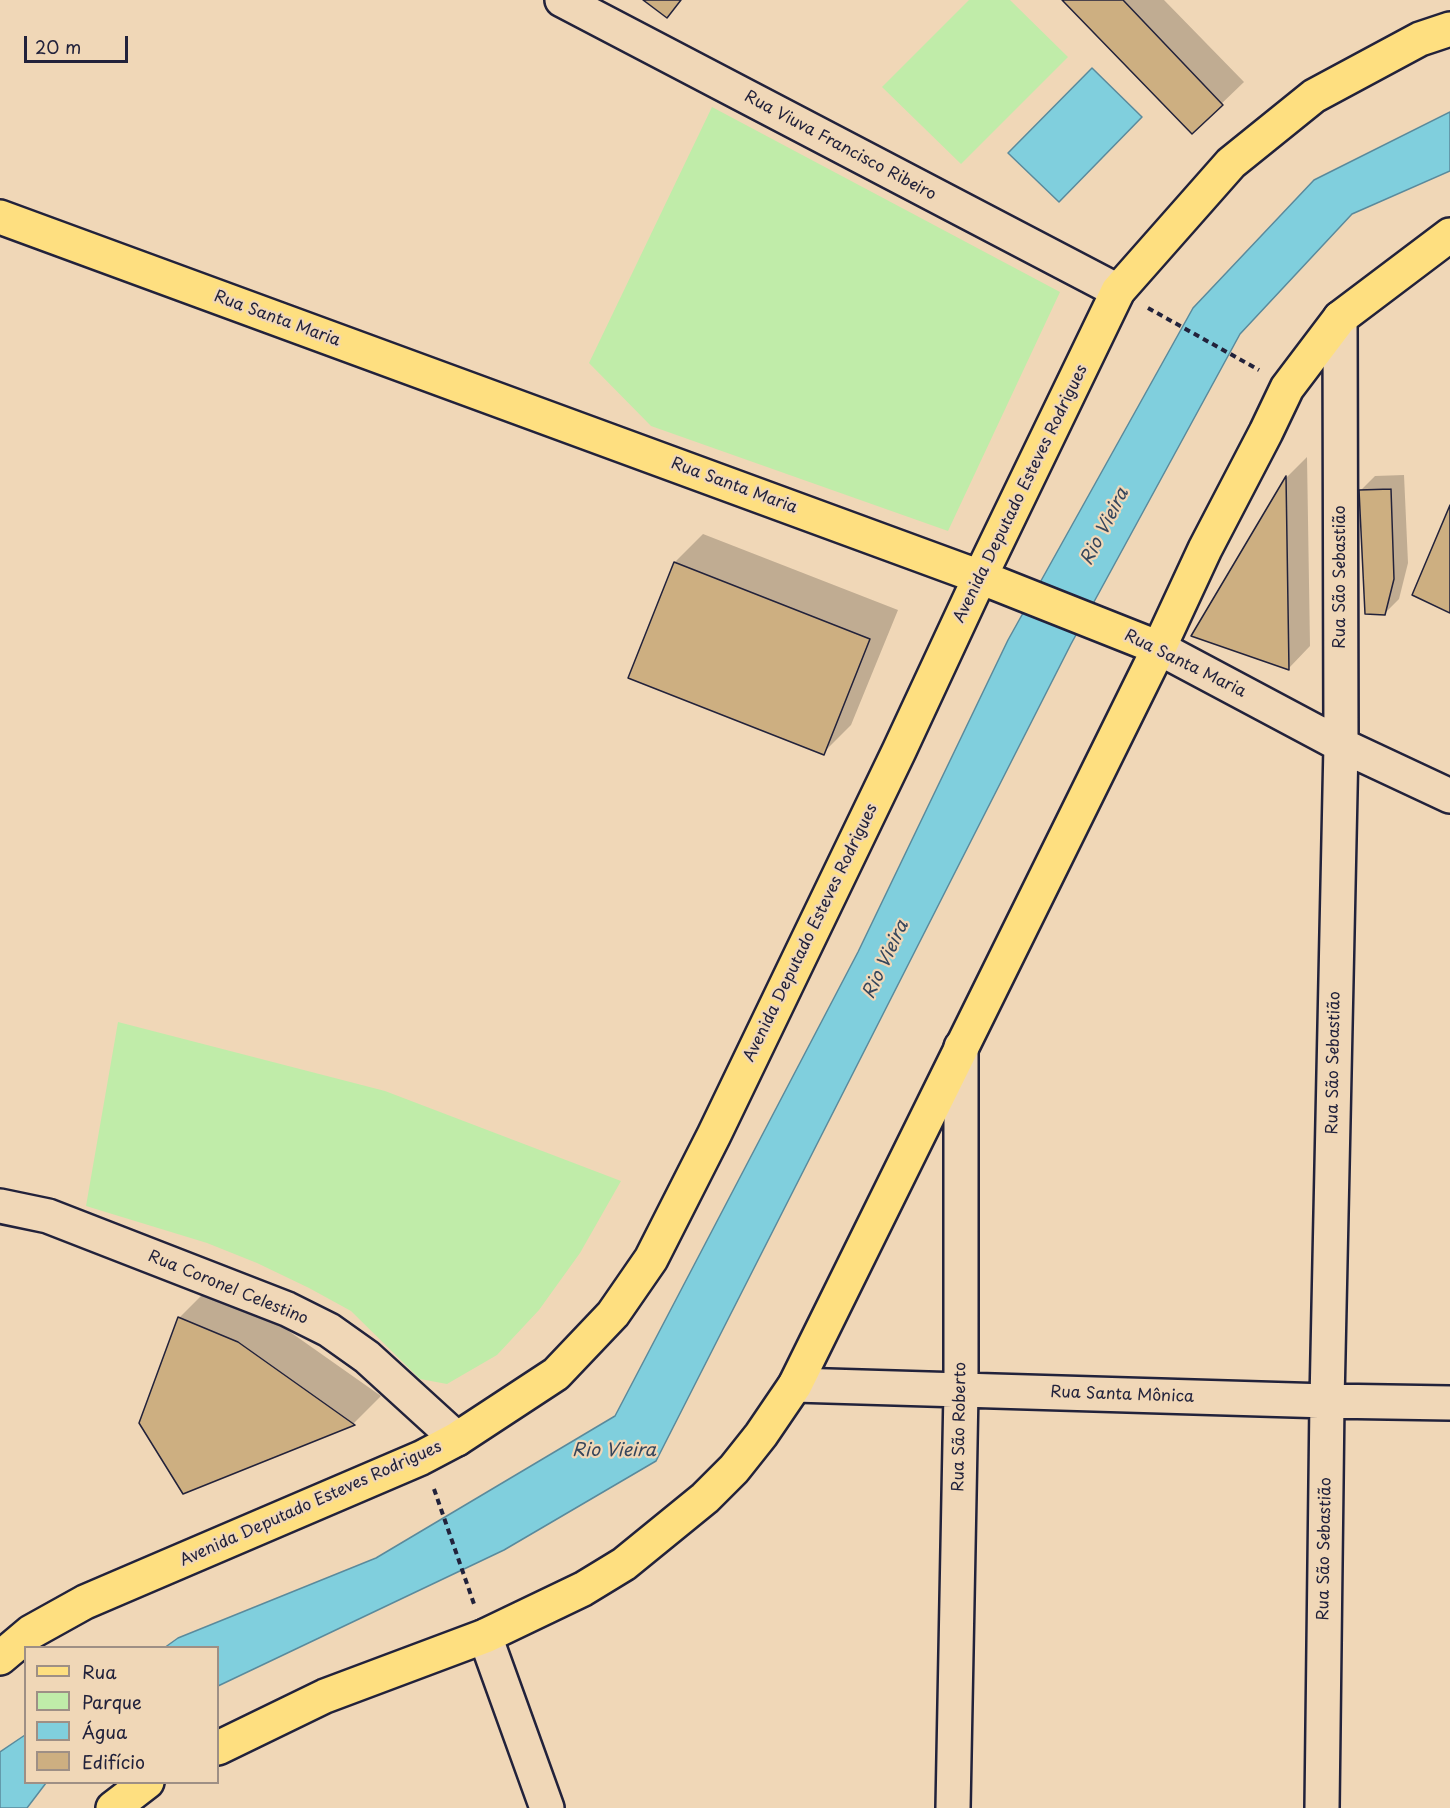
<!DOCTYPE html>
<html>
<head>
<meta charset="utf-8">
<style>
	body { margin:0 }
	#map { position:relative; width:1450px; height:1808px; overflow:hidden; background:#f0d7b7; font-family:"Playpen Sans",sans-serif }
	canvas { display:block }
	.legend { position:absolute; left:24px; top:1646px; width:195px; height:138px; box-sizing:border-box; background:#f0d7b7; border:2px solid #9e8f85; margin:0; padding:8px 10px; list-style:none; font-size:18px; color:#22223b }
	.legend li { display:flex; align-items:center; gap:12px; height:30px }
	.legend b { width:30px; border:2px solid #9e8f85 }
	.scale { position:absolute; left:24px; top:36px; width:104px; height:27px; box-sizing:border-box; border:3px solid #22223b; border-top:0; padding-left:8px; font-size:18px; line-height:21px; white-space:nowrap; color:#22223b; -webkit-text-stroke:4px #f0d7b7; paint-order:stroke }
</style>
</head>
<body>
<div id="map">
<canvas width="1450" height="1808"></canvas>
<ul class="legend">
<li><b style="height:8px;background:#fedf80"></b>Rua</li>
<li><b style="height:16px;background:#c0eca9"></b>Parque</li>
<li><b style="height:16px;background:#80cfdd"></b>Água</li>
<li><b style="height:16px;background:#cdaf81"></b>Edifício</li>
</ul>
<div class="scale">20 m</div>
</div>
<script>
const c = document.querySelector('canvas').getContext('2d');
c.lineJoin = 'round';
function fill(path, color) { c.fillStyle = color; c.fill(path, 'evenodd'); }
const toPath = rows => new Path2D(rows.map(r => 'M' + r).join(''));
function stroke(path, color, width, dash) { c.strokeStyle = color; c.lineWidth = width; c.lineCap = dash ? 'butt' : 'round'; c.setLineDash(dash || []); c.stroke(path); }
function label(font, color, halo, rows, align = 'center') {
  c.font = font + ' "Playpen Sans",sans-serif'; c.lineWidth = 4.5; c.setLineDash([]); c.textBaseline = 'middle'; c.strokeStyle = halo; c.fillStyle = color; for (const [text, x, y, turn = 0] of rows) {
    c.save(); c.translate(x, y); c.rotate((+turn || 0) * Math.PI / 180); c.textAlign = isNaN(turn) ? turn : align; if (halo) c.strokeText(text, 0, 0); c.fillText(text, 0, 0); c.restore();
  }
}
fill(toPath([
	[969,0,1010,0,1068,57,961,164,882,87],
	[712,107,1060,292,948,531,651,426,589,363],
	[118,1022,385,1091,621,1181,580,1253,539,1310,497,1355,447,1384,420,1379,351,1311,309,1288,257,1263,207,1243,86,1206]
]), '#c0eca9');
const water = toPath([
	[1092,68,1142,117,1059,202,1008,153,1092,68],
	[1450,112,1450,171,1352,214,1240,334,1071,644,656,1461,504,1550,218,1686,218,1648,164,1648,178,1638,376,1558,615,1416,858,952,1008,640,1193,308,1314,180,1450,112],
	[25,1735,26,1782,46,1783,27,1808,0,1808,0,1752,25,1735]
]);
fill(water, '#80cfdd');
stroke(water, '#5a8a9c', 1.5);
fill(toPath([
	[1064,0,1164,0,1244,82,1192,132],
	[1307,457,1310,646,1289,668,1193,635,1287,477],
	[1404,475,1408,563,1399,599,1385,613,1361,490,1375,476],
	[703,534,898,610,851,725,823,753,629,677,675,562],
	[207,1290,266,1315,381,1396,354,1423,184,1493,179,1318]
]), '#0003');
const building = toPath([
	[643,0,681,0,667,18,643,0],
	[1062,0,1123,0,1223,105,1192,134,1062,0],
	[1286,476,1289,670,1191,636,1286,476],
	[1391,489,1394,579,1385,615,1365,614,1359,490,1391,489],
	[1450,505,1450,613,1412,595,1450,505],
	[674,562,870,639,824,755,628,678,674,562],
	[178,1317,238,1342,355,1425,183,1494,139,1423,178,1317]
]);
fill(building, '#cdaf81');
stroke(building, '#22223b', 1.5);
const minor = toPath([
	[562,0,1118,291],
	[1159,648,1341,745,1450,796],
	[0,1206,48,1216,287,1309,329,1330,367,1357,457,1439],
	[795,1385,1327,1401,1450,1403],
	[485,1636,547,1808],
	[953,1808,961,1391,961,1047],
	[1322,1808,1327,1401,1341,745,1340,318]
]);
const major = toPath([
	[0,217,980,577,1159,648],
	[0,1658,31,1632,85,1602,421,1458,457,1439,556,1374,613,1314,651,1259,714,1135,899,751,980,577,1118,291,1231,163,1314,96,1420,39,1450,29],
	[218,1748,325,1696,485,1636,583,1589,624,1564,705,1498,734,1469,761,1435,795,1385,1159,648,1205,549,1266,432,1287,388,1340,318,1450,235],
	[113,1808,147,1782]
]);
stroke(minor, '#22223b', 38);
stroke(major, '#22223b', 38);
stroke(toPath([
	[1148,308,1259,370],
	[434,1489,474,1604]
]), '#22223b', 4, [6, 4.5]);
stroke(minor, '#f0d7b7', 33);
stroke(major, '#fedf80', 33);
label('16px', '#22223b', '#f0d7b7', [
	["Rua Viuva Francisco Ribeiro",840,146,28],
	["Rua Santa Maria",277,319,20],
	["Rua Santa Maria",734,486,20],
	["Avenida Deputado Esteves Rodrigues",1021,494,-64],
	["Rua São Sebastião",1341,577,-90],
	["Rua Santa Maria",1185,664,26],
	["Avenida Deputado Esteves Rodrigues",811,933,-64],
	["Rua São Sebastião",1334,1063,-89],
	["Rua Coronel Celestino",228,1288,22],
	["Rua Santa Mônica",1122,1395,2],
	["Rua São Roberto",960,1427,-89],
	["Avenida Deputado Esteves Rodrigues",311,1504,-24],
	["Rua São Sebastião",1325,1549,-89]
]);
label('italic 18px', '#35455b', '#f0d7b7', [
	["Rio Vieira",1105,527,-63],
	["Rio Vieira",886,960,-65],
	["Rio Vieira",614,1451]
]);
</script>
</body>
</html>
